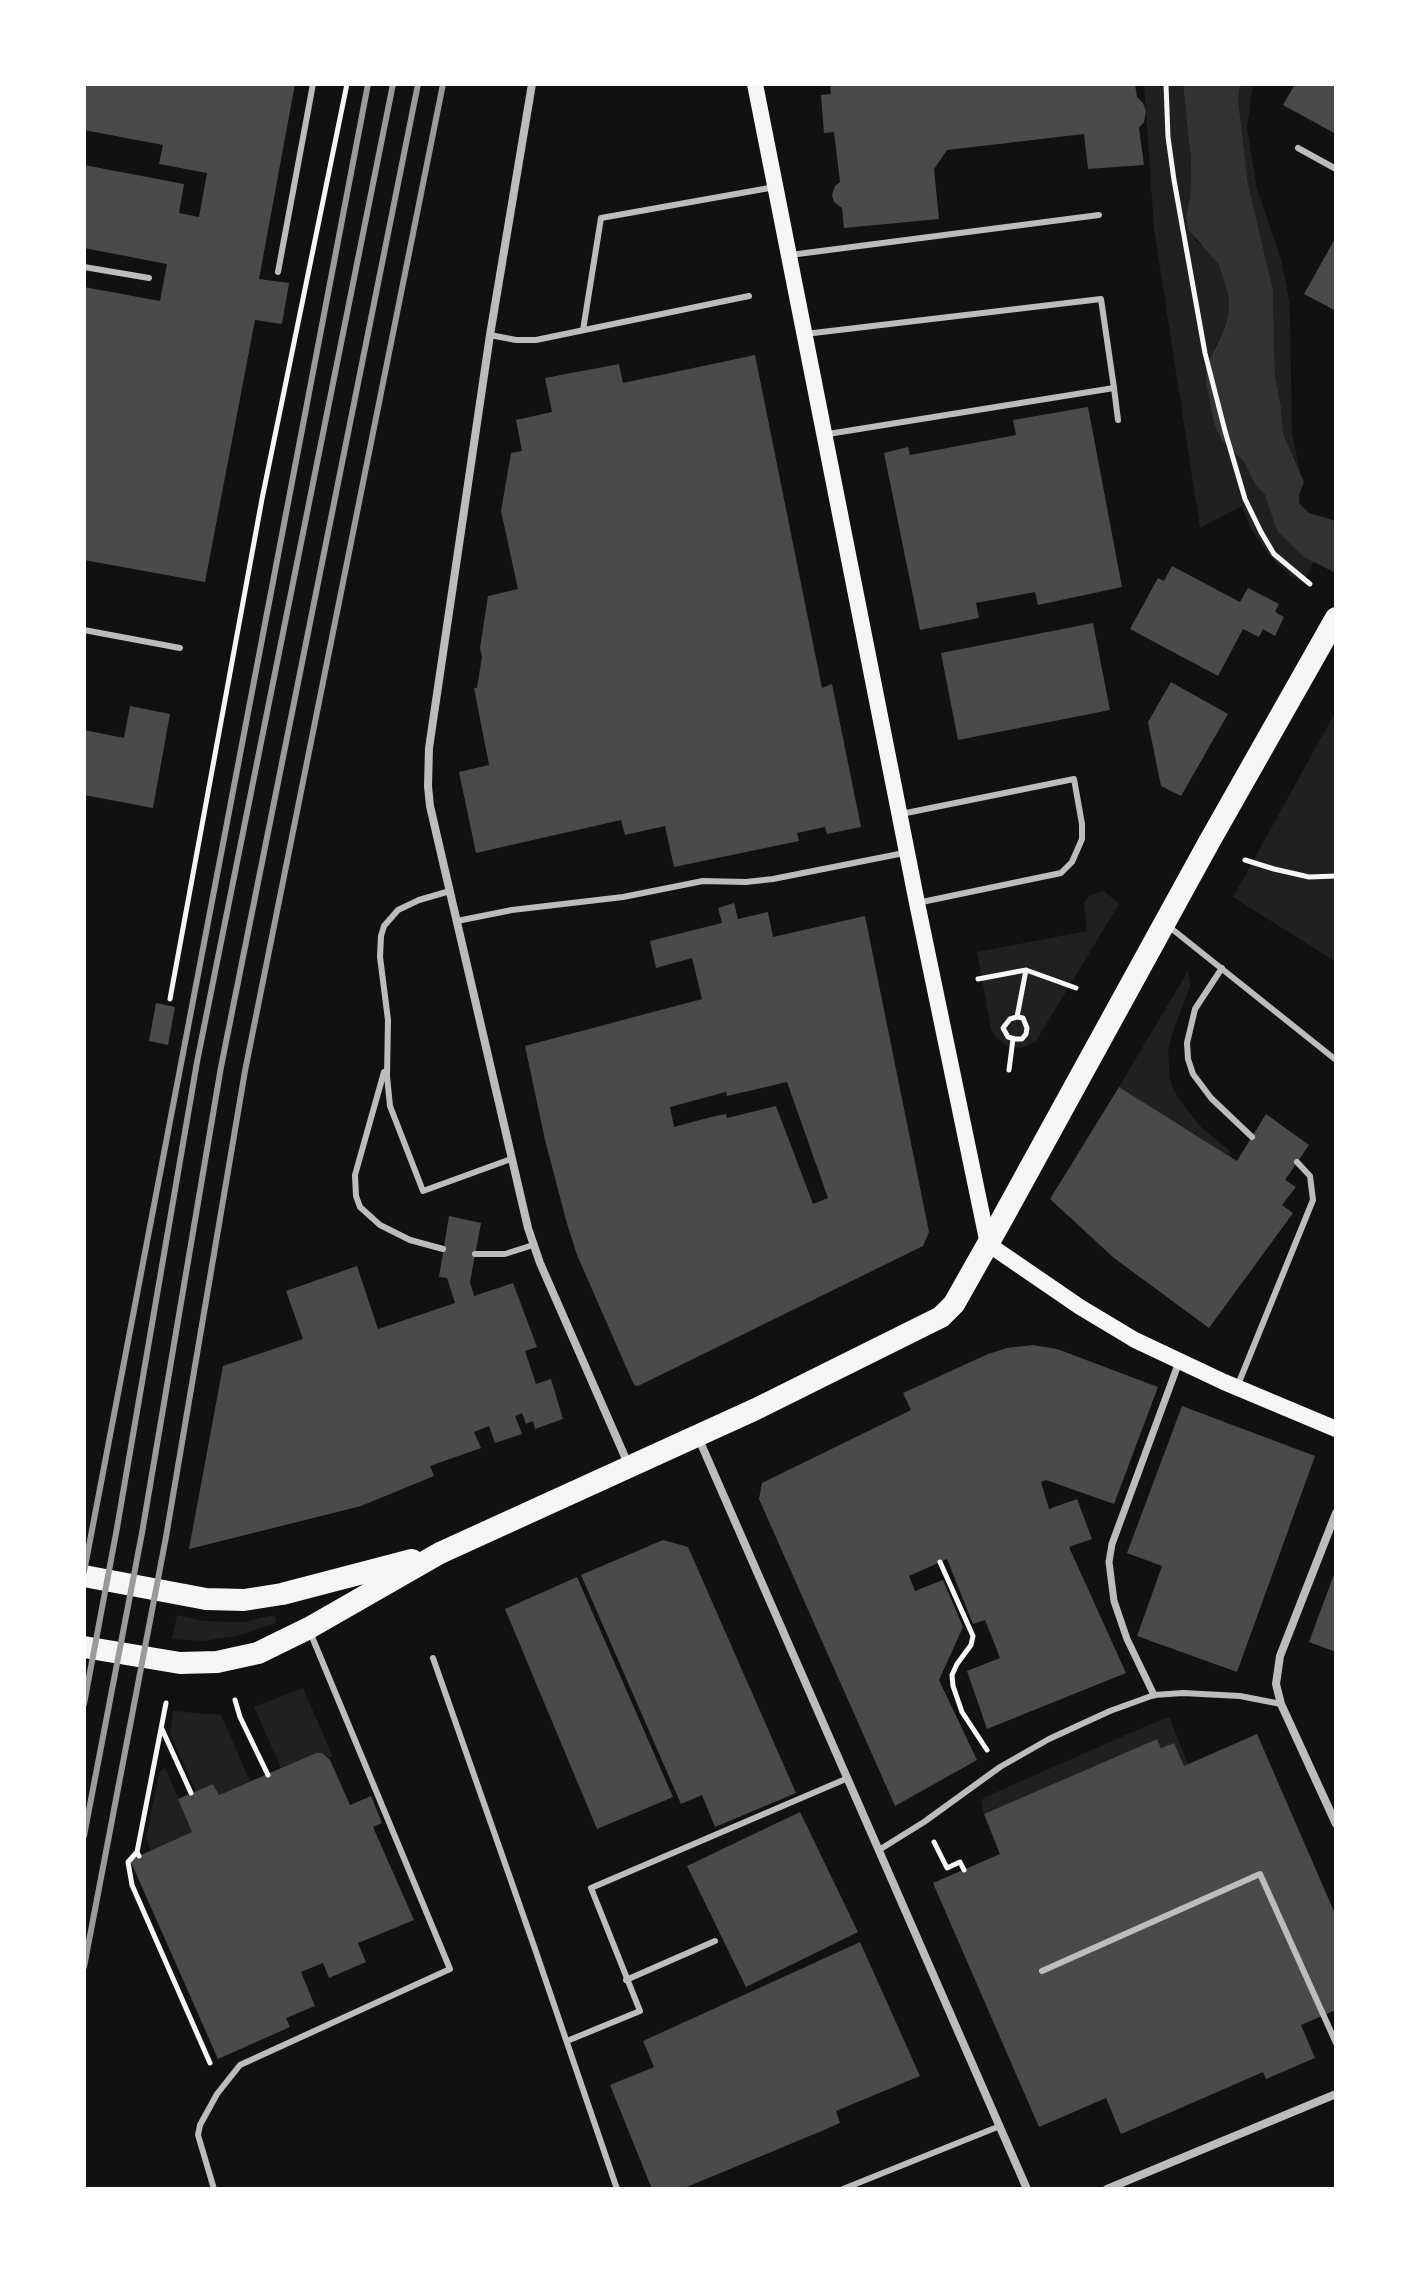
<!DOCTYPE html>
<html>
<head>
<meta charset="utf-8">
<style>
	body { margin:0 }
	#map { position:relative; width:1420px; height:2273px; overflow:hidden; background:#111; font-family:"DejaVu Sans",sans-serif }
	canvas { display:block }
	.frame { position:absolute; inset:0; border:86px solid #fff; pointer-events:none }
</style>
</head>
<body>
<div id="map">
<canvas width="1420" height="2273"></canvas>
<div class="frame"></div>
</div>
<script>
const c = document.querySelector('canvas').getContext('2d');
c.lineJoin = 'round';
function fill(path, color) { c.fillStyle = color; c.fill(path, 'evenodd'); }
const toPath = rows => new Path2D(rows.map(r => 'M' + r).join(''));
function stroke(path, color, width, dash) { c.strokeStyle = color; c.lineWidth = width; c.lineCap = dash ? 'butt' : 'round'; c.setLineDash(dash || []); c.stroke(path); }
fill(toPath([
	[1144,84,1183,84,1191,161,1190,198,1195,240,1209,251,1219,265,1229,298,1228,316,1225,327,1214,348,1256,485,1265,495,1277,531,1304,557,1314,561,1303,583,1289,575,1269,555,1251,529,1242,506,1200,528,1154,228],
	[1240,84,1253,84,1247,128,1257,189,1282,262,1290,306,1292,434,1300,471,1283,433,1281,407,1275,377,1273,290,1248,184,1238,99],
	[1336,711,1336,962,1233,897],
	[1104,891,1119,904,1036,1041,1021,1048,1008,1046,997,1039,991,1029,977,952,1087,931,1084,903,1090,895],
	[1188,971,1190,987,1172,1034,1168,1052,1170,1078,1173,1089,1184,1106,1202,1128,1230,1151,1230,1156,1119,1087],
	[177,1615,204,1621,243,1622,274,1615,276,1618,276,1623,237,1636,203,1641,172,1639],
	[303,1688,333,1757,329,1758,322,1753,316,1753,281,1768,254,1707],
	[173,1711,221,1715,250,1781,219,1795,213,1784,196,1791,170,1734],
	[1167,1717,1170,1719,1188,1764,1184,1766,1174,1743,1161,1748,1157,1739,984,1814,981,1801,985,1797],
	[165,1767,192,1832,151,1851,146,1837,159,1773]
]), '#202020');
fill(toPath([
	[1183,84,1240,84,1238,99,1248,184,1273,290,1275,377,1281,407,1283,433,1304,482,1299,495,1299,503,1309,513,1336,521,1336,573,1304,557,1277,531,1265,495,1256,485,1243,460,1222,441,1214,423,1206,381,1206,368,1225,327,1228,316,1229,298,1219,265,1188,229,1186,218,1190,198,1191,161]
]), '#333');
fill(toPath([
	[84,84,295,84,259,279,289,283,282,324,255,320,205,582,84,560,84,287,160,301,167,264,84,248,84,165,184,184,179,213,199,217,207,173,159,164,163,145,84,130],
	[830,84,1135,84,1137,97,1143,103,1146,111,1144,122,1139,128,1144,165,1088,169,1084,134,947,150,934,169,939,219,844,228,842,208,834,202,832,195,835,186,840,182,834,132,824,133,821,95,831,94],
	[1295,84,1336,84,1336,134,1283,105],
	[1336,237,1336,311,1304,294],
	[755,355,822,688,832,684,861,827,827,834,825,827,797,833,799,841,674,867,665,826,625,835,621,820,476,853,459,772,489,765,474,688,477,688,482,657,480,648,488,596,518,589,501,511,511,453,522,451,516,420,552,412,545,378,619,364,623,383],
	[1088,407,1122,587,1038,605,1035,592,976,603,979,618,920,630,884,453,908,447,910,455,1016,435,1013,420],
	[1172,566,1240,602,1248,588,1279,604,1275,612,1284,617,1275,636,1263,629,1259,637,1243,629,1218,676,1130,629,1158,578,1164,581],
	[1093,623,1110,710,958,740,941,653],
	[1171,682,1228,714,1181,796,1161,786,1148,722],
	[130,706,170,714,153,808,84,795,84,730,124,738],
	[734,903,738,919,768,912,773,937,865,916,929,1232,923,1246,638,1386,634,1385,577,1255,566,1220,545,1140,525,1046,702,999,692,958,656,968,650,941,722,923,718,908],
	[787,1082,828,1198,813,1204,776,1106,727,1118,726,1114,711,1117,674,1127,670,1107,726,1092,727,1096],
	[156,1003,175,1007,168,1045,149,1041],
	[1119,1087,1237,1161,1266,1114,1309,1145,1285,1180,1296,1187,1282,1205,1293,1213,1209,1328,1114,1258,1050,1199],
	[449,1216,481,1223,470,1282,474,1296,513,1283,537,1347,525,1351,536,1384,551,1379,563,1419,535,1429,533,1421,526,1424,522,1413,515,1416,522,1434,495,1443,489,1426,474,1432,481,1448,430,1466,434,1476,361,1506,189,1549,223,1366,303,1339,286,1291,357,1266,378,1329,455,1303,447,1278,439,1277],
	[1033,1345,1057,1349,1158,1387,1114,1504,1046,1480,1041,1482,1049,1509,1077,1499,1092,1539,1069,1547,1126,1673,987,1729,967,1671,1000,1658,985,1620,973,1624,947,1559,909,1576,915,1591,943,1580,963,1627,939,1680,977,1760,895,1806,759,1499,762,1483,911,1410,903,1393,988,1354,1007,1348],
	[1182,1406,1315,1456,1237,1672,1137,1636,1162,1566,1127,1553],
	[663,1540,688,1547,796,1793,715,1827,702,1795,681,1804,581,1575],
	[1336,1569,1336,1652,1309,1642],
	[577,1577,673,1797,597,1829,505,1609],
	[1257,1734,1336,1916,1336,2010,1301,2025,1315,2058,1266,2079,1263,2072,1121,2134,1106,2098,1039,2127,933,1883,1000,1854,984,1814,1157,1739,1161,1748,1174,1743,1184,1766],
	[316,1753,322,1753,330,1760,350,1805,371,1796,382,1823,373,1827,414,1920,358,1943,366,1962,329,1978,323,1963,301,1972,315,2006,286,2018,290,2027,218,2059,130,1860,192,1832,178,1799,213,1784,219,1795],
	[800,1812,858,1932,746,1987,687,1866],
	[860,1942,920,2076,836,2111,840,2123,824,2130,682,2189,652,2189,610,2085,654,2067,643,2041]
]), '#4a4a4a');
stroke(toPath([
	[1166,84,1168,137,1174,180,1205,353,1225,431,1245,499,1261,532,1274,554,1310,584],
	[1245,860,1274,869,1309,877,1336,876],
	[978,979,1026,970,1076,988],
	[170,999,262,499,347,84],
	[1017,1017,1010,1019,1003,1028,1008,1037,1015,1039,1022,1039,1026,1034,1027,1028,1023,1018,1017,1017,1026,970],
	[1009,1070,1013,1039],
	[940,1562,973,1636,971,1645,957,1664,952,1675,953,1686,962,1712,987,1750],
	[235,1700,240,1717,268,1775],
	[162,1729,191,1793],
	[934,1842,947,1868,960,1862,964,1870],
	[137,1852,128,1862,132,1885,210,2063],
	[139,1856,137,1852,166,1703]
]), '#f5f5f5', 5);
stroke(toPath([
	[1298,148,1336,169],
	[790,255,1099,215],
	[84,267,149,278],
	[278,272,313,84],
	[583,330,601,218,775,187],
	[805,334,1101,299,1114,388],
	[490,335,516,340,536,340,749,296],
	[828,434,1114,388,1118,420],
	[84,630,180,648],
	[901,814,1074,779,1082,824,1082,839,1072,862,1061,873,917,903],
	[450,891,419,900,398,910,384,926,381,936,380,957,388,1020,387,1076,390,1106,423,1191,511,1159],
	[457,921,512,910,623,897,703,881,746,882,773,879,904,853],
	[1167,925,1336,1060],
	[1222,968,1195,1009,1187,1043,1188,1059,1193,1074,1211,1098,1252,1137],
	[384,1072,355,1175,356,1196,360,1207,380,1225,410,1240,443,1249],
	[475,1254,505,1254,533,1245],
	[1237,1387,1313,1200,1310,1176,1297,1162],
	[433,1658,535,1949,617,2189],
	[879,1850,924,1822,1000,1767,1049,1739,1110,1711,1154,1695,1183,1693,1240,1696,1281,1704],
	[1042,1971,1260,1874,1336,2043],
	[626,1980,715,1941],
	[567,2041,640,2011,591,1888,848,1778],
	[214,2189,198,2135,200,2125,217,2094,240,2065,450,1969,310,1632],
	[843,2189,1000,2126]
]), '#bcbcbc', 6);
stroke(toPath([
	[1154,1695,1127,1639,1114,1601,1109,1562,1112,1544,1179,1362]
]), '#bcbcbc', 7);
stroke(toPath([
	[532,84,490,335,429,748,428,786,430,806,528,1228,540,1263,629,1466],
	[698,1437,1027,2189],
	[1336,1513,1280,1656,1276,1684,1281,1704,1336,1824],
	[1107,2189,1336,2094]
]), '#bcbcbc', 8);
stroke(toPath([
	[755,84,917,903,988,1244,1080,1307,1135,1340,1224,1382,1336,1429]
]), '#f5f5f5', 16);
stroke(toPath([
	[84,1576,206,1599,244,1600,282,1594,412,1560],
	[84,1647,180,1663,217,1662,258,1653,309,1628,440,1553,756,1409,941,1317,954,1304,1002,1219,1208,844,1336,618]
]), '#f5f5f5', 22);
stroke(toPath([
	[84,1572,368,84],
	[84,1704,117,1528,197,1062,393,84],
	[84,1836,142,1533,221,1067,418,84],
	[84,1967,166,1537,245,1071,443,84]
]), '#9a9a9a', 6);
</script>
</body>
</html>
